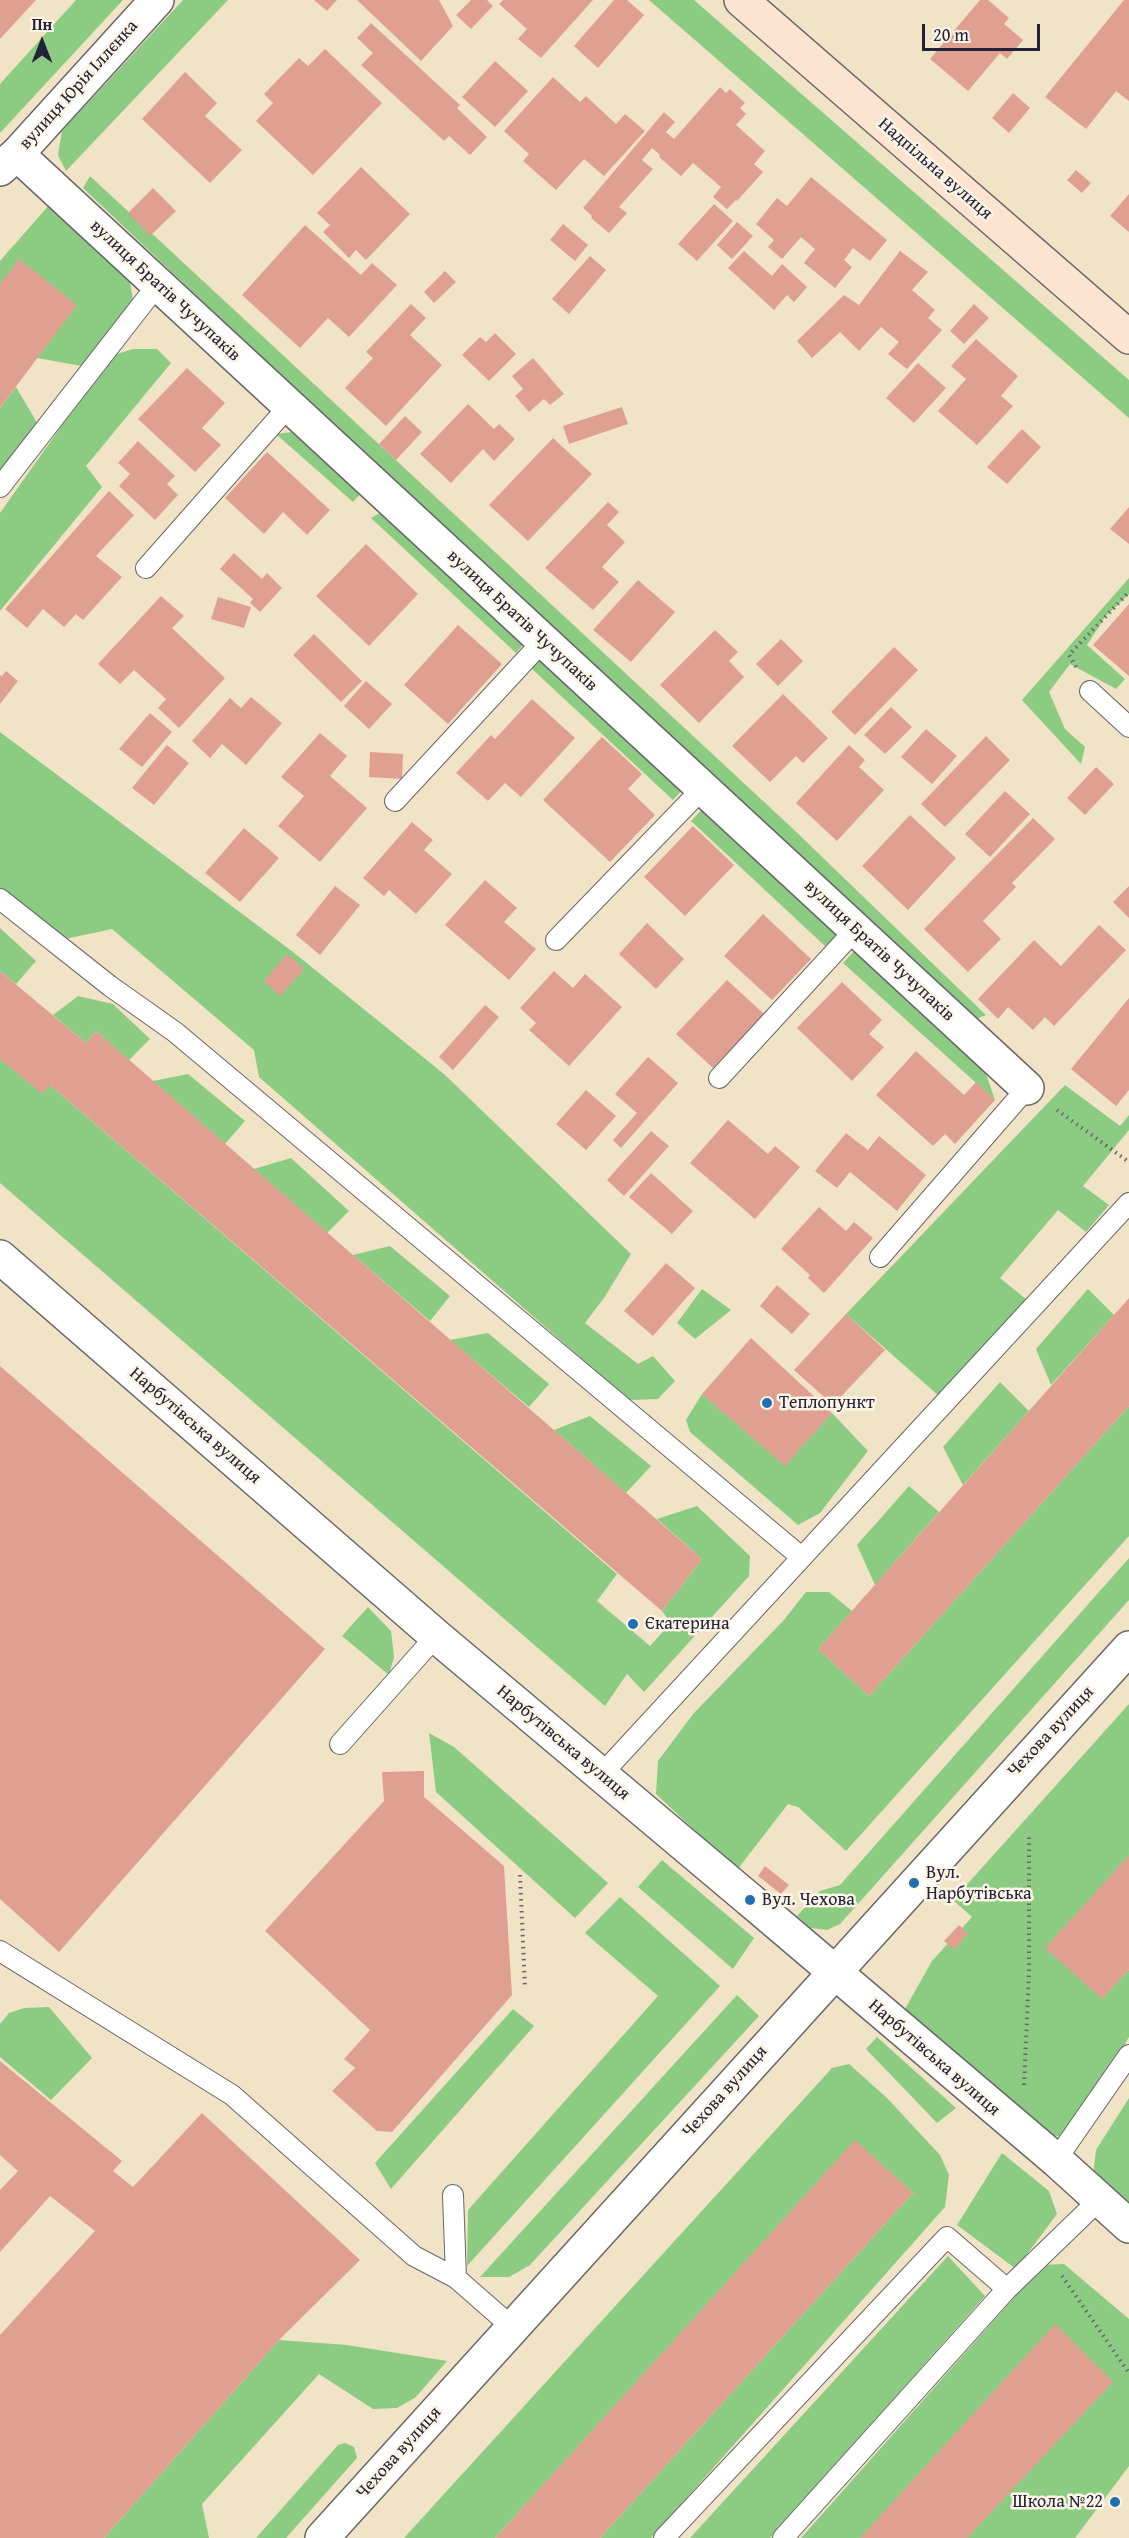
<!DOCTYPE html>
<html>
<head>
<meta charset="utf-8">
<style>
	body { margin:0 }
	#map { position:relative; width:1129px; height:2538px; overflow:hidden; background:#f1e4c6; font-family:"Gentium Book Plus",serif }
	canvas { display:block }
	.north { position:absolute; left:12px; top:12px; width:60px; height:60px; -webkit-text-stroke:4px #fcf5e5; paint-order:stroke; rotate:0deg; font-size:16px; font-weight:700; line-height:24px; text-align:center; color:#22223b }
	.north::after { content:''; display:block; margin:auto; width:21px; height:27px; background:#22223b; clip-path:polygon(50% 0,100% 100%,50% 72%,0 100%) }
	.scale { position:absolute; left:922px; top:24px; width:118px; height:27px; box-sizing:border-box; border:3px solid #22223b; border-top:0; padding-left:8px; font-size:18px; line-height:21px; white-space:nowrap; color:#22223b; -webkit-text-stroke:4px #fcf5e5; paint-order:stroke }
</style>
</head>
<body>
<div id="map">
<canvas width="1129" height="2538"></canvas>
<div class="north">Пн</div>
<div class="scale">20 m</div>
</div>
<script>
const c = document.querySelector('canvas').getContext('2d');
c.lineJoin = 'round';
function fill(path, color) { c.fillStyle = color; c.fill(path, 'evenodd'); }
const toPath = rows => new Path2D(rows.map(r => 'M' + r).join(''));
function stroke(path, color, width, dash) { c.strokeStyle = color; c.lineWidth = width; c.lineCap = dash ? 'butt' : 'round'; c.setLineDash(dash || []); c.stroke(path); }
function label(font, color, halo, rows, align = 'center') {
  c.font = font + ' "Gentium Book Plus",serif'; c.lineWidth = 5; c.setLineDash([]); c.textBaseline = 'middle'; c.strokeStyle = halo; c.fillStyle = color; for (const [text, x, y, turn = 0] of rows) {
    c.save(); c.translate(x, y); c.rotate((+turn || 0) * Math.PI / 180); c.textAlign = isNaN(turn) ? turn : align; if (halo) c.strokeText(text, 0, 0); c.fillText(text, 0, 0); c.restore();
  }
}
fill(toPath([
	[76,0,123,0,0,133,0,84],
	[183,0,228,0,66,171,58,155,62,131],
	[649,0,694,0,1129,380,1129,418],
	[90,176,790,826,986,1015,974,1020,310,403,83,188],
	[50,204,129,276,133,300,82,366,37,358,0,284,0,261],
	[133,349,157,349,171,363,86,466,102,487,0,611,0,513,111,356],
	[16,387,39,426,0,477,0,408],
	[292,432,361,493,353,502,276,434],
	[387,509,526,641,516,653,371,518],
	[1129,578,1129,594,1105,617,1087,645,1125,679,1116,689,1070,664,1049,692,1065,729,1085,747,1081,764,1022,700],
	[541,657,685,787,673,800,531,668],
	[0,732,293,952,444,1074,631,1254,604,1298,585,1323,638,1364,653,1356,675,1381,658,1399,629,1400,259,1077,254,1050,112,929,65,939,0,892],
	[706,805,841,932,826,947,691,821],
	[0,928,36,961,16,984,0,971],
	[857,948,984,1068,995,1100,843,963],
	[78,996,113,1004,150,1039,129,1060,96,1031,86,1043,53,1015],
	[0,1059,50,1085,617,1574,597,1601,650,1646,671,1623,662,1611,702,1559,657,1519,697,1506,750,1556,749,1576,644,1692,627,1674,605,1706,0,1183],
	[188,1074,245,1121,225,1144,153,1081],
	[1065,1085,1120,1126,1129,1115,1129,1130,1083,1186,1109,1205,1086,1232,1058,1210,1000,1278,1026,1299,939,1396,846,1314],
	[291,1158,349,1211,327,1233,254,1169],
	[390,1246,450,1296,430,1321,353,1255],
	[702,1289,731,1310,695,1339,677,1323],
	[1088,1289,1114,1315,1051,1385,1036,1349],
	[488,1333,549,1384,529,1407,450,1340],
	[1000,1382,1029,1411,963,1485,943,1447],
	[702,1394,785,1465,832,1413,868,1451,820,1513,798,1525,690,1432,686,1420],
	[1129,1406,1129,1536,846,1851,798,1807,788,1804,737,1870,656,1794,658,1761,693,1714,784,1620,806,1592,829,1592,852,1611,818,1649,869,1696],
	[590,1416,651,1466,626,1493,554,1430],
	[909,1486,939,1512,875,1585,857,1545],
	[1129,1558,1129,1600,840,1924,827,1930,811,1928,797,1916,820,1891,840,1885],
	[368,1607,391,1631,394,1657,389,1675,342,1636],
	[1129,1704,1129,1855,1102,1999,1129,1969,1129,2037,1075,2127,1061,2137,1048,2134,905,2009,932,1961,972,1917,953,1900],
	[429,1733,454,1747,608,1883,575,1918,436,1792],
	[662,1860,754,1938,733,1969,638,1887],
	[620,1897,720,1986,467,2266,468,2210,658,1996,585,1933],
	[737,1995,759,2016,530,2265,509,2277,480,2277],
	[49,2007,92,2058,51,2100,0,2057,0,2024,9,2013,24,2008],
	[513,2009,534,2026,391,2189,375,2163],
	[877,2037,956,2108,937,2123,866,2049],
	[849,2064,887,2098,940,2155,949,2175,945,2207,651,2538,600,2538,913,2193,855,2141,495,2538,404,2538,832,2068],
	[1129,2098,1129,2207,1093,2175,1096,2150],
	[1002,2153,1049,2191,1057,2214,1016,2269,957,2225],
	[948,2256,985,2296,770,2538,690,2538],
	[1064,2264,1129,2319,1129,2466,1075,2538,801,2538,1043,2265],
	[279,2340,347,2345,447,2361,416,2397,397,2408,373,2409,319,2374,202,2504,209,2538,104,2538],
	[345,2443,354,2447,357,2458,286,2538,256,2538,338,2445]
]), '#8bcb82');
fill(toPath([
	[0,0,36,0,0,39],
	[314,0,337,0,327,11],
	[357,0,439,0,453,26,421,61],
	[471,0,487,0,493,6,471,29,456,15],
	[503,0,593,0,541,58,518,39,527,29,499,4],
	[614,0,627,0,644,15,598,68,574,46],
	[980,0,988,0,1009,18,1004,24,1023,40,1007,59,1000,53,968,91,930,59],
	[1124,0,1129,0,1129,101,1116,91,1086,129,1045,97],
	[371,23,460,105,457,108,487,137,470,155,449,136,444,141,361,65,373,53,357,38],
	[325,49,382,103,313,175,256,121,273,103,264,94,299,58,308,66],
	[495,61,528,91,495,127,462,97],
	[185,72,217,103,205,116,242,150,210,183,142,119],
	[553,77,580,102,586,96,616,124,625,114,645,131,604,176,584,159,556,190,523,161,529,154,504,131],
	[720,87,726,93,730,89,745,103,740,108,746,114,736,125,765,151,754,164,763,172,737,201,736,200,727,209,713,197,721,187,693,163,681,176,659,157,660,155,652,148,642,160,653,169,619,207,627,213,609,233,591,218,592,216,583,208,664,112,675,122,666,132,674,139],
	[1013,93,1030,108,1009,133,992,118],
	[361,167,410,214,366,260,356,250,349,258,323,232,330,225,317,213],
	[1076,170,1091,183,1082,193,1067,180],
	[811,177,887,240,870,261,853,248,844,260,852,267,835,288,804,263,815,249,801,237,782,259,768,247,774,240,756,224,777,198,787,206],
	[153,188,176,211,150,236,128,213],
	[1129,194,1129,232,1110,216],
	[714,204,733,221,697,261,678,244],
	[737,222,753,236,732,259,717,245],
	[563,224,588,245,575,261,550,240],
	[305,225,361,275,372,263,397,285,349,337,328,318,300,348,242,295],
	[744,251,772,276,782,264,807,287,794,302,787,295,774,310,728,268],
	[900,251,928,272,912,290,935,310,928,318,942,330,907,369,888,354,899,342,881,327,859,351,840,332,812,358,797,341,844,295,859,305],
	[590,256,606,270,569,314,552,299],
	[19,259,77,305,0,408,0,284],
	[445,271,456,282,434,303,424,292],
	[411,304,426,318,410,335,442,365,386,426,345,388,373,358,366,352],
	[974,304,989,318,964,344,950,331],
	[495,333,516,354,489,381,462,355,480,337,486,342],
	[976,339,1018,376,1001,396,1013,406,977,445,938,411,966,379,951,366],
	[533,358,564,394,550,405,544,399,529,412,515,396,523,389,512,376],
	[918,363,946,388,914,423,886,398],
	[187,368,225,403,202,428,221,445,195,472,138,419],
	[468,404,494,429,499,424,515,439,494,461,483,449,451,483,420,454],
	[622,407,628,424,569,444,563,426],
	[405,416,422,432,396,460,379,444],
	[1022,429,1041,447,1007,484,987,467],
	[553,438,592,474,528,541,489,505],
	[138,441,175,476,167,484,178,495,155,520,119,486,130,474,118,463],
	[267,452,330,510,307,535,283,512,264,534,225,498],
	[109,491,134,515,96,556,122,577,83,620,76,614,64,627,43,609,27,628,5,609],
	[608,502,619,512,607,525,625,542,602,567,619,582,593,610,545,568],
	[1129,507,1129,544,1110,529],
	[366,544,418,594,369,646,316,596],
	[234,553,262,579,267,573,282,588,260,612,250,603,253,599,220,569],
	[638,580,675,612,631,662,593,630],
	[161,596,184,616,172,628,225,678,179,728,158,708,166,699,134,670,120,684,98,664],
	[218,597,251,607,244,628,211,619],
	[1129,604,1129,676,1093,645],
	[458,625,502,664,448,724,404,685],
	[715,630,738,652,729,661,744,677,699,723,660,685],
	[314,634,362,681,341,702,293,655],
	[781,639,803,661,778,686,756,664],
	[894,647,918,670,855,735,831,712],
	[6,671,18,681,0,704,0,675,2,676],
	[366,681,392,704,369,729,344,706],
	[783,694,828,738,803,763,796,756,770,782,732,746],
	[251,697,282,723,246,765,222,744,210,758,192,741,230,698,241,708],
	[532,699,575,738,521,797,505,783,488,801,456,773,491,735,495,739],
	[891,707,912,727,885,754,864,735],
	[150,713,172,732,142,767,119,749],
	[926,729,957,756,932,784,901,757],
	[320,733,347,756,330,776,367,808,320,862,278,826,304,796,281,777],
	[986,736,1010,760,945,827,921,804],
	[602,737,642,774,628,789,655,815,610,862,543,800],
	[167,745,189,763,154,805,132,788],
	[849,745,865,760,859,767,884,790,837,841,796,803],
	[370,752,403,754,402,779,369,777],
	[1096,767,1114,784,1085,815,1067,798],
	[1005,791,1030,814,990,857,965,834],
	[910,815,956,858,908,910,862,866],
	[1033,818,1055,839,1012,883,1016,887,983,921,1001,939,968,972,924,929],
	[412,822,433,840,424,850,452,874,416,914,389,890,384,896,363,878],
	[693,826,734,865,685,916,644,877],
	[244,828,279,858,240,902,205,873],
	[485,880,517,908,504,922,536,949,509,980,445,925],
	[335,886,360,905,320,955,296,935],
	[1129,886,1129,918,1113,902],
	[763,914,811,959,772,1000,724,956],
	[647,923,684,959,656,989,619,954],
	[1099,925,1126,950,1054,1026,1045,1017,1033,1030,1008,1007,998,1019,978,999,1034,940,1061,966],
	[287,954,304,969,280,996,264,981],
	[0,971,86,1043,96,1031,702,1559,662,1611,50,1085,42,1094,0,1059],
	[554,971,573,988,585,974,622,1007,569,1066,529,1030,536,1023,520,1008],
	[727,980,764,1014,713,1068,676,1034],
	[842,982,882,1020,869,1034,884,1047,852,1081,797,1028],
	[1129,998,1129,1090,1116,1106,1071,1069],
	[485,1005,499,1017,453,1070,439,1057],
	[916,1051,964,1095,976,1082,995,1100,955,1144,945,1134,933,1146,876,1095],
	[648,1057,678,1083,621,1148,613,1140,637,1113,615,1094],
	[586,1090,616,1116,586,1150,556,1124],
	[728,1120,768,1154,775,1146,800,1167,755,1219,690,1163],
	[651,1131,669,1146,624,1196,607,1180],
	[846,1133,868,1150,879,1136,926,1175,897,1211,850,1172,837,1188,815,1171],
	[651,1173,693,1211,672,1234,629,1197],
	[819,1207,846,1231,854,1222,873,1238,824,1293,808,1278,810,1275,781,1249],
	[666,1263,695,1288,653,1336,624,1311],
	[777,1285,810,1314,792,1334,760,1306],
	[1129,1298,1129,1406,869,1696,818,1649],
	[846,1314,885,1350,833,1405,794,1370],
	[751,1338,832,1413,785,1466,702,1394],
	[0,1366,325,1649,59,1952,0,1899],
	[424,1771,424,1797,504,1866,512,1995,392,2132,377,2131,332,2091,355,2068,344,2059,370,2030,265,1931,384,1801,382,1772],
	[1129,1855,1129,1969,1102,1999,1045,1948],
	[765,1866,789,1885,781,1894,758,1876],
	[959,1925,968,1933,954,1950,944,1941],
	[0,2061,122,2161,113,2171,133,2187,202,2113,360,2260,279,2340,104,2538,0,2538,0,2335,95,2231,50,2196,0,2252,0,2190,18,2171,0,2155],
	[855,2140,913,2193,600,2538,495,2538],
	[1055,2324,1113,2382,967,2538,860,2538]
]), '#e0a091');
const service = toPath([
	[0,487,158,284],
	[146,568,288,407],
	[1090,691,1129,727],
	[395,801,543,641],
	[0,899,110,986,175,1032,800,1556],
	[556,940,703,788],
	[719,1078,856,929],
	[880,1257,1027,1088],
	[340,1744,436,1636],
	[601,1775,1129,1203],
	[0,1951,232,2095,414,2256,456,2278,512,2327],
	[1056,2160,1129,2055],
	[453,2195,456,2278],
	[664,2538,947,2237,1007,2289],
	[783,2538,1007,2289,1099,2200]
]);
const minor = toPath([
	[17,154,1027,1088],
	[750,1900,1056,2160,1129,2226]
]);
const tertiary = toPath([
	[0,169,17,154,157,0],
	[0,1257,436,1636,750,1900],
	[322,2538,1129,1648]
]);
const secondary = toPath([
	[741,0,1129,337]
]);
stroke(service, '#6a666c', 22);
stroke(minor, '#6a666c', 36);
stroke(tertiary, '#6a666c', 36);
stroke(secondary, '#6a666c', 36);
stroke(toPath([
	[1076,667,1069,655,1129,592],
	[1057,1110,1129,1162],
	[520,1875,525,1988],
	[1024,2085,1029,1973,1029,1834],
	[1062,2276,1129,2373]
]), '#6a666c', 4, [1.5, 4.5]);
stroke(service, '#fff', 20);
stroke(minor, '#fff', 33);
stroke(tertiary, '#fff', 33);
stroke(secondary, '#fde4d1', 33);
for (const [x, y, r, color] of [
	[767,1403,6,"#1f6fb2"],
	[633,1624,6,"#1f6fb2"],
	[914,1883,6,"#1f6fb2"],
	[750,1900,6,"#1f6fb2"],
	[1115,2502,6,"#1f6fb2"]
]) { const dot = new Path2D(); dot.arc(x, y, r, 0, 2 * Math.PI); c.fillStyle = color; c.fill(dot); stroke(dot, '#fcf5e5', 2); }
label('18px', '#22223b', '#fcf5e5', [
	["вулиця Юрія Іллєнка",79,85,-48],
	["Надпільна вулиця",935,169,41],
	["вулиця Братів Чучупаків",165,291,43],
	["вулиця Братів Чучупаків",522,621,43],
	["вулиця Братів Чучупаків",879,951,43],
	["Нарбутівська вулиця",195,1426,41],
	["Чехова вулиця",1051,1732,-47],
	["Нарбутівська вулиця",563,1743,40],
	["Нарбутівська вулиця",934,2058,41],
	["Чехова вулиця",725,2092,-48],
	["Чехова вулиця",399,2453,-48]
]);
label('18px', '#22223b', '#fcf5e5', [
	["Теплопункт",779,1403],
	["Єкатерина",645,1624],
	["Вул.",926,1873],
	["Нарбутівська",926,1894],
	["Вул. Чехова",762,1900],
	["Школа №22",1103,2502,"right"]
], 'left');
</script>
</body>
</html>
